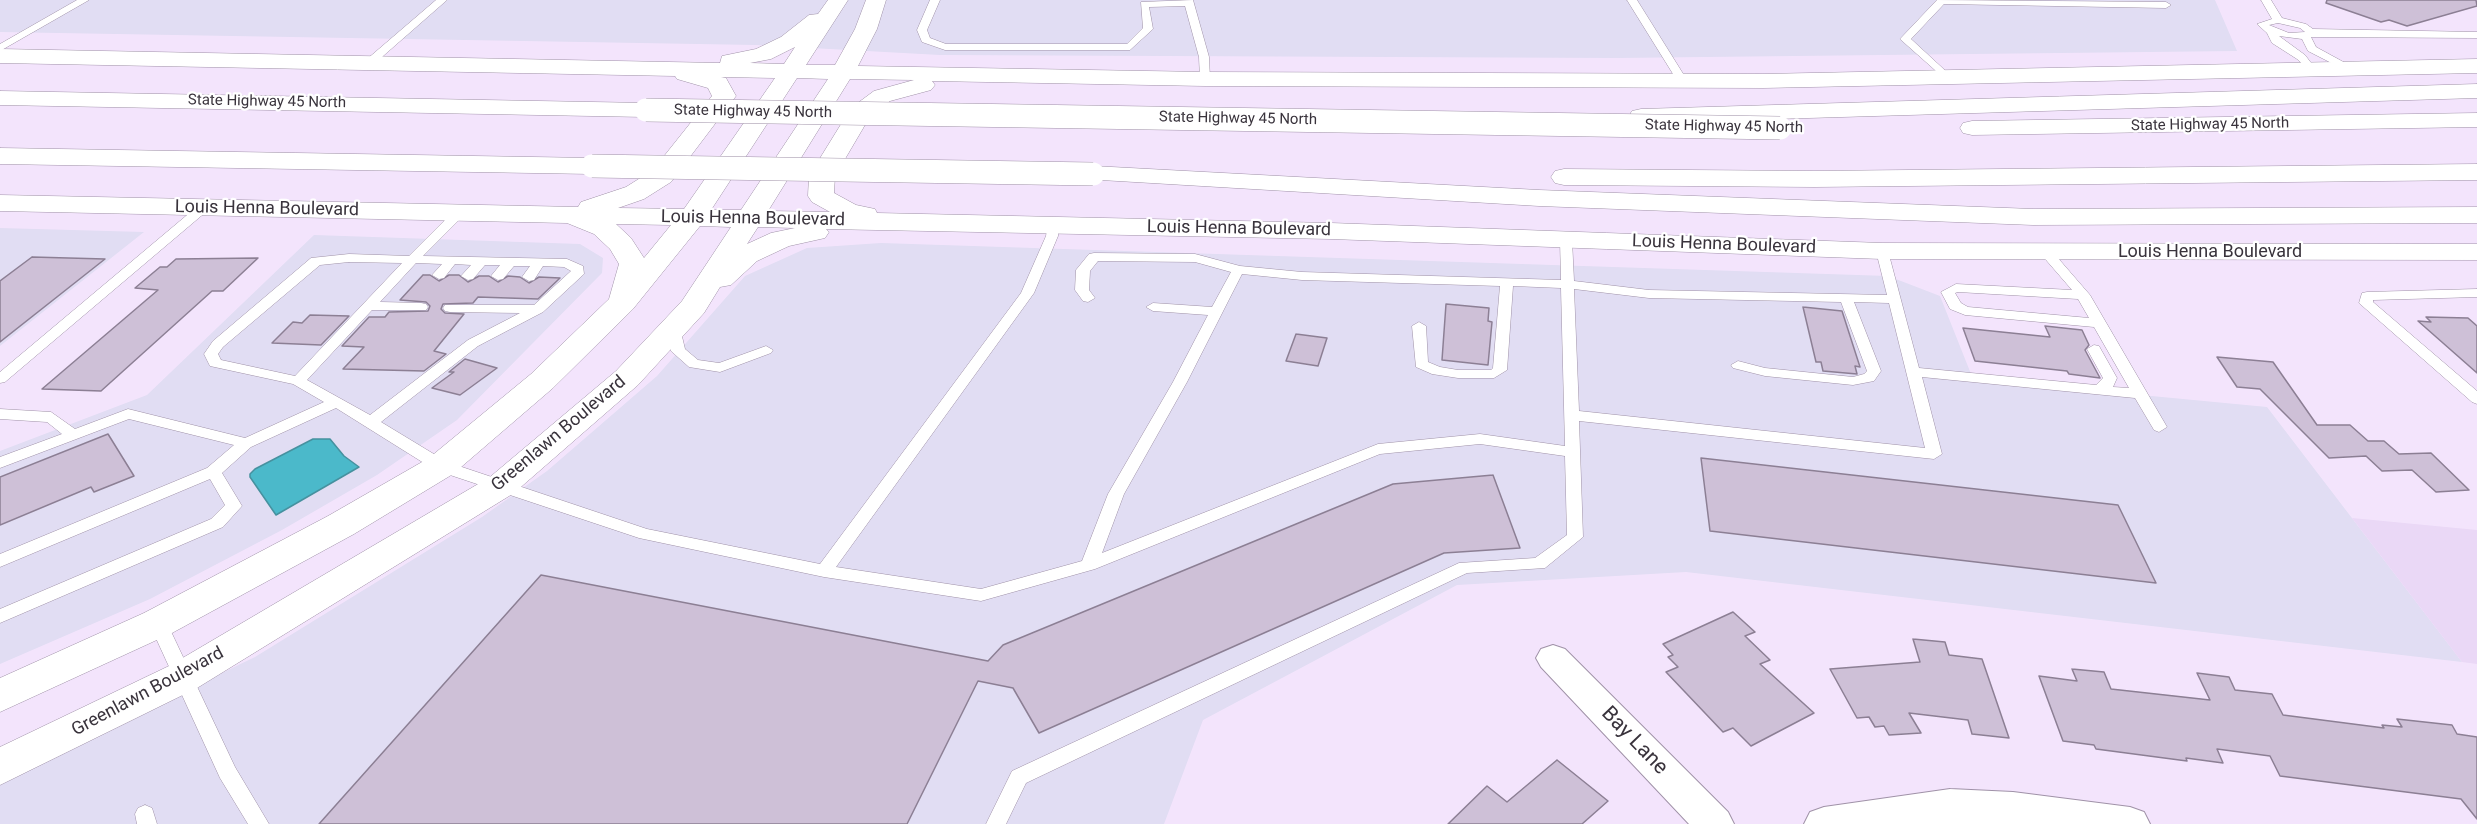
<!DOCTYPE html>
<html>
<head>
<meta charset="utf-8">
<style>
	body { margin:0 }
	canvas { display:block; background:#f3e4fc }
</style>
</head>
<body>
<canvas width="2477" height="824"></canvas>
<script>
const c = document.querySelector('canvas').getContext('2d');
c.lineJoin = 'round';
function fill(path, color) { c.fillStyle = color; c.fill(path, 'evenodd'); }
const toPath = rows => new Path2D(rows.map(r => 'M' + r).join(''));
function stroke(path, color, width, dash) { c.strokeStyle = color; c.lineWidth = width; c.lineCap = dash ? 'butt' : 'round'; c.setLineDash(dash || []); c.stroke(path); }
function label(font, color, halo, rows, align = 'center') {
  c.font = font + ' Roboto,sans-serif'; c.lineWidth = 4.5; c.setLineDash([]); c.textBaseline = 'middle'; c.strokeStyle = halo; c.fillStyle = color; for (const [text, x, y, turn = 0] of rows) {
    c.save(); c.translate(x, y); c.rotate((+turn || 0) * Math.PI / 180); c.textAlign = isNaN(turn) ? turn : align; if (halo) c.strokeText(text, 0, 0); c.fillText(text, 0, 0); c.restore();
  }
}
fill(toPath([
	[0,0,2215,0,2237,51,1617,58,940,55,756,45,0,32],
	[0,228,144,232,0,346],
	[314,235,580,244,603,258,602,273,457,420,377,475,282,530,150,599,0,664,0,451,147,395],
	[881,243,1888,276,1940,296,1973,379,2267,407,2462,662,1686,572,1457,585,1203,720,1164,824,0,824,0,780,255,657,482,517,547,471,657,376,745,276,807,248]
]), '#e1ddf3');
fill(toPath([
	[2352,518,2477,530,2477,664,2462,662]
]), '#ead8f6');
const water = toPath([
	[313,439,330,439,344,456,359,467,276,515,250,477,250,474,255,469,313,439]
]);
fill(water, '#4bb9ca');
stroke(water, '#46919f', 1.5);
const building = toPath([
	[2327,0,2476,0,2477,6,2407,26,2389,20,2381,22,2326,3,2327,0],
	[32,257,105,259,0,342,0,281,32,257],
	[258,258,223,291,212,291,101,391,42,389,158,290,135,288,160,267,167,267,176,259,258,258],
	[423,275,430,275,439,281,449,275,459,275,468,282,479,276,489,276,498,282,508,276,520,277,529,283,539,277,560,278,538,299,478,297,473,303,443,304,441,309,445,313,464,314,434,351,446,354,424,371,343,369,364,347,342,346,369,317,385,317,389,312,428,311,430,306,426,302,400,300,423,275],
	[1446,304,1489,308,1488,321,1492,322,1488,365,1442,360,1446,304],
	[1803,307,1842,311,1860,367,1855,366,1857,374,1823,371,1821,362,1816,362,1803,307],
	[310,315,349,316,321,345,272,343,293,322,302,323,310,315],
	[2426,317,2468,318,2477,326,2477,373,2418,321,2431,322,2426,317],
	[2045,326,2082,330,2089,345,2085,350,2100,378,2069,374,2067,371,1975,361,1963,328,2050,337,2045,326],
	[1296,334,1327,338,1318,366,1286,361,1296,334],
	[2217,357,2273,362,2317,425,2350,425,2368,441,2384,441,2399,454,2431,453,2469,490,2436,492,2412,470,2382,471,2366,456,2329,458,2260,389,2237,387,2217,357],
	[465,359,497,368,460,395,432,388,454,372,449,372,465,359],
	[108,434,134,476,94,492,91,487,0,525,0,477,108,434],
	[1701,458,2118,505,2156,583,1710,531,1701,458],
	[1493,475,1520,548,1444,553,1039,733,1013,688,978,681,907,824,319,824,541,575,988,661,1003,645,1393,484,1493,475],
	[1733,612,1755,632,1745,636,1770,660,1760,664,1814,713,1751,746,1733,728,1723,732,1666,672,1678,667,1668,657,1673,655,1663,644,1733,612],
	[1913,639,1945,642,1949,655,1982,659,2009,738,1972,734,1968,720,1909,713,1921,733,1889,735,1884,726,1875,727,1869,717,1857,718,1830,669,1920,662,1913,639],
	[2072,669,2104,672,2111,689,2210,700,2197,673,2229,677,2235,690,2272,694,2283,715,2384,728,2382,725,2402,727,2397,719,2452,725,2457,734,2477,737,2477,819,2461,799,2280,776,2270,756,2217,749,2223,763,2186,758,2187,761,2096,749,2094,745,2063,741,2039,676,2077,681,2072,669],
	[1557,760,1608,801,1582,824,1448,824,1487,786,1507,802,1557,760]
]);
fill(building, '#cec0d7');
stroke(building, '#8c7f94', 1.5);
const service = toPath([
	[77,0,89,0,0,51,0,44,77,0],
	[436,0,447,0,374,64,366,64,366,60,436,0],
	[930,0,940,0,927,30,930,38,946,44,1127,44,1143,28,1141,2,1193,0,1209,57,1210,79,1205,82,1200,79,1199,57,1185,6,1149,7,1153,29,1130,50,945,50,922,42,917,30,930,0],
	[1627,0,1637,0,1687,80,1686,82,1678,82,1627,0],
	[1937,0,2166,2,2171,5,2166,8,1944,4,1911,39,1949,74,1949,78,1945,79,1900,39,1937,0],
	[2261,0,2271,0,2282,18,2306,24,2313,29,2477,32,2477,38,2311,37,2316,47,2349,65,2350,67,2345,70,2308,51,2302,39,2279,36,2305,55,2315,68,2310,71,2297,59,2272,43,2267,33,2257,24,2272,19,2261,0],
	[2278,23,2300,28,2305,32,2289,33,2269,25,2278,23],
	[203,204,207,205,207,211,5,382,0,383,0,372,199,205,203,204],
	[459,209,463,210,463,216,423,256,567,259,583,266,584,274,543,312,478,346,381,422,447,462,647,529,820,564,1021,293,1046,236,1048,224,1054,220,1058,221,1058,236,1034,293,836,567,981,589,1082,561,1108,494,1173,382,1208,315,1153,311,1146,307,1153,303,1212,307,1231,272,1195,262,1098,261,1090,271,1089,290,1095,298,1088,302,1083,301,1075,290,1076,270,1089,254,1094,253,1195,254,1240,266,1302,272,1561,280,1560,240,1566,236,1572,240,1574,281,1649,290,1887,295,1876,251,1882,247,1888,251,1919,368,2096,385,2103,378,2087,349,2094,345,2099,346,2117,378,2113,387,2129,388,2094,327,1965,315,1950,309,1941,292,1956,284,2072,290,2040,253,2046,249,2051,250,2090,295,2167,427,2159,432,2154,430,2135,398,1922,377,1942,454,1934,459,1579,421,1583,537,1545,568,1467,573,1026,783,1006,824,986,824,1012,771,1459,563,1535,558,1567,535,1565,456,1480,444,1380,454,1095,569,981,601,824,577,639,538,435,470,336,408,251,447,222,473,242,506,223,527,0,623,0,609,211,519,225,505,210,479,0,567,0,554,207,468,234,445,129,419,0,468,0,457,62,434,47,422,0,419,0,409,51,412,75,429,128,409,245,438,324,402,293,384,210,366,204,354,213,341,311,258,349,254,409,256,455,210,459,209],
	[349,262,402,263,295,376,221,360,218,354,223,347,320,265,349,262],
	[416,263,442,264,432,275,439,279,444,278,455,264,471,265,461,276,468,280,473,279,485,265,500,265,491,276,498,280,503,279,514,266,530,266,522,277,529,281,534,280,543,266,564,267,571,271,534,305,445,305,443,308,445,311,450,312,520,313,468,340,370,415,307,380,372,310,426,310,428,307,426,304,421,303,380,302,416,263],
	[1242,274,1302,280,1500,286,1493,368,1491,370,1458,370,1440,367,1428,362,1426,326,1419,322,1412,326,1416,367,1432,374,1458,378,1494,378,1507,370,1513,286,1561,288,1565,446,1480,434,1378,444,1102,553,1124,494,1187,382,1242,274],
	[1574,289,1649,298,1841,302,1867,371,1864,374,1853,377,1765,368,1738,361,1731,365,1733,368,1765,376,1853,385,1874,381,1881,371,1854,302,1889,303,1925,448,1579,411,1574,289],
	[1958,292,2078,299,2089,318,1968,307,1961,303,1955,293,1958,292],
	[2477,289,2477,297,2373,300,2373,302,2477,391,2477,404,2472,402,2359,303,2362,293,2367,292,2477,289],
	[673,324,680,328,685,349,698,360,719,363,766,346,773,350,771,353,720,372,689,367,671,351,666,328,673,324],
	[158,616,164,618,167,623,235,767,269,824,248,824,220,778,149,623,152,618,158,616],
	[145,805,152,808,157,824,137,824,135,814,138,808,145,805]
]);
const minor = toPath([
	[1553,645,1565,649,1728,812,1734,824,1689,824,1541,667,1536,658,1541,649,1553,645],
	[1950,789,2013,792,2130,807,2144,812,2150,824,1804,824,1810,812,1824,807,1950,789]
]);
const secondary = toPath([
	[828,0,848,0,806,65,835,65,855,29,866,0,886,0,877,29,858,66,1205,72,1763,74,2477,59,2477,73,1763,88,1205,86,932,81,935,85,931,90,890,101,872,113,835,176,834,193,856,205,875,209,877,213,1331,223,1882,243,2477,244,2477,260,1882,259,1331,239,826,229,829,232,825,238,789,246,757,261,731,285,720,287,704,313,638,385,514,493,197,688,0,785,0,747,169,666,490,477,616,371,682,301,731,227,700,226,633,309,553,388,453,474,354,534,172,633,0,712,0,678,144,613,328,516,429,458,531,374,609,299,619,264,610,249,594,234,567,223,0,211,0,195,578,207,581,202,626,187,653,170,712,96,708,88,677,79,675,76,0,63,0,49,720,63,722,56,756,49,781,37,809,15,818,14,828,0],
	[795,47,784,64,750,63,771,59,795,47],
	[721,77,775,78,684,209,618,208,644,199,671,182,736,96,726,78,721,77],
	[797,78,828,79,741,210,711,210,797,78],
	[850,79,914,80,874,91,851,108,809,176,808,196,812,202,830,212,768,211,850,79],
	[616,224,671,225,644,258,631,238,616,224],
	[758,227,795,228,771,233,747,244,758,227]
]);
const motorway = toPath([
	[2477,84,2477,98,1641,123,1632,121,1629,116,1632,111,1641,109,2477,84],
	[0,91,646,103,654,105,658,110,654,115,646,117,0,105,0,91],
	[2477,113,2477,127,1972,135,1963,133,1960,128,1963,123,1972,121,2477,113],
	[0,148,592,158,601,161,605,166,601,171,592,174,0,164,0,148],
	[2477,164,2477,180,1814,187,1564,185,1555,183,1551,177,1555,171,1564,169,1814,171,2477,164],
	[1093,166,1539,190,2033,209,2477,207,2477,223,2033,225,1539,206,1084,179,1080,174,1084,169,1093,166]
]);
stroke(service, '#a092a8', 1);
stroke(minor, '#a092a8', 2);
stroke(secondary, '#a092a8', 1);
stroke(motorway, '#a092a8', 1);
fill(service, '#fff');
fill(minor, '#fff');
fill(secondary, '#fff');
fill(motorway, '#fff');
const motorwayBridge = toPath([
	[646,110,1780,128],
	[592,166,1093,174]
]);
stroke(motorwayBridge, '#a092a8', 24, []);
stroke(motorwayBridge, '#fff', 23);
label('15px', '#39333c', '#fff', [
	["State Highway 45 North",267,102,1],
	["State Highway 45 North",753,112,1],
	["State Highway 45 North",1238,119,1],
	["State Highway 45 North",2210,125,-1],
	["State Highway 45 North",1724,127,1]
]);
label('18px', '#39333c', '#fff', [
	["Louis Henna Boulevard",267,209,1],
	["Louis Henna Boulevard",753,219,1],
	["Louis Henna Boulevard",1239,229,1],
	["Louis Henna Boulevard",1724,245,2],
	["Louis Henna Boulevard",2210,252],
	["Greenlawn Boulevard",559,434,-40],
	["Greenlawn Boulevard",148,692,-28]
]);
label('21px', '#39333c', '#fff', [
	["Bay Lane",1634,741,46]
]);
</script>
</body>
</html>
